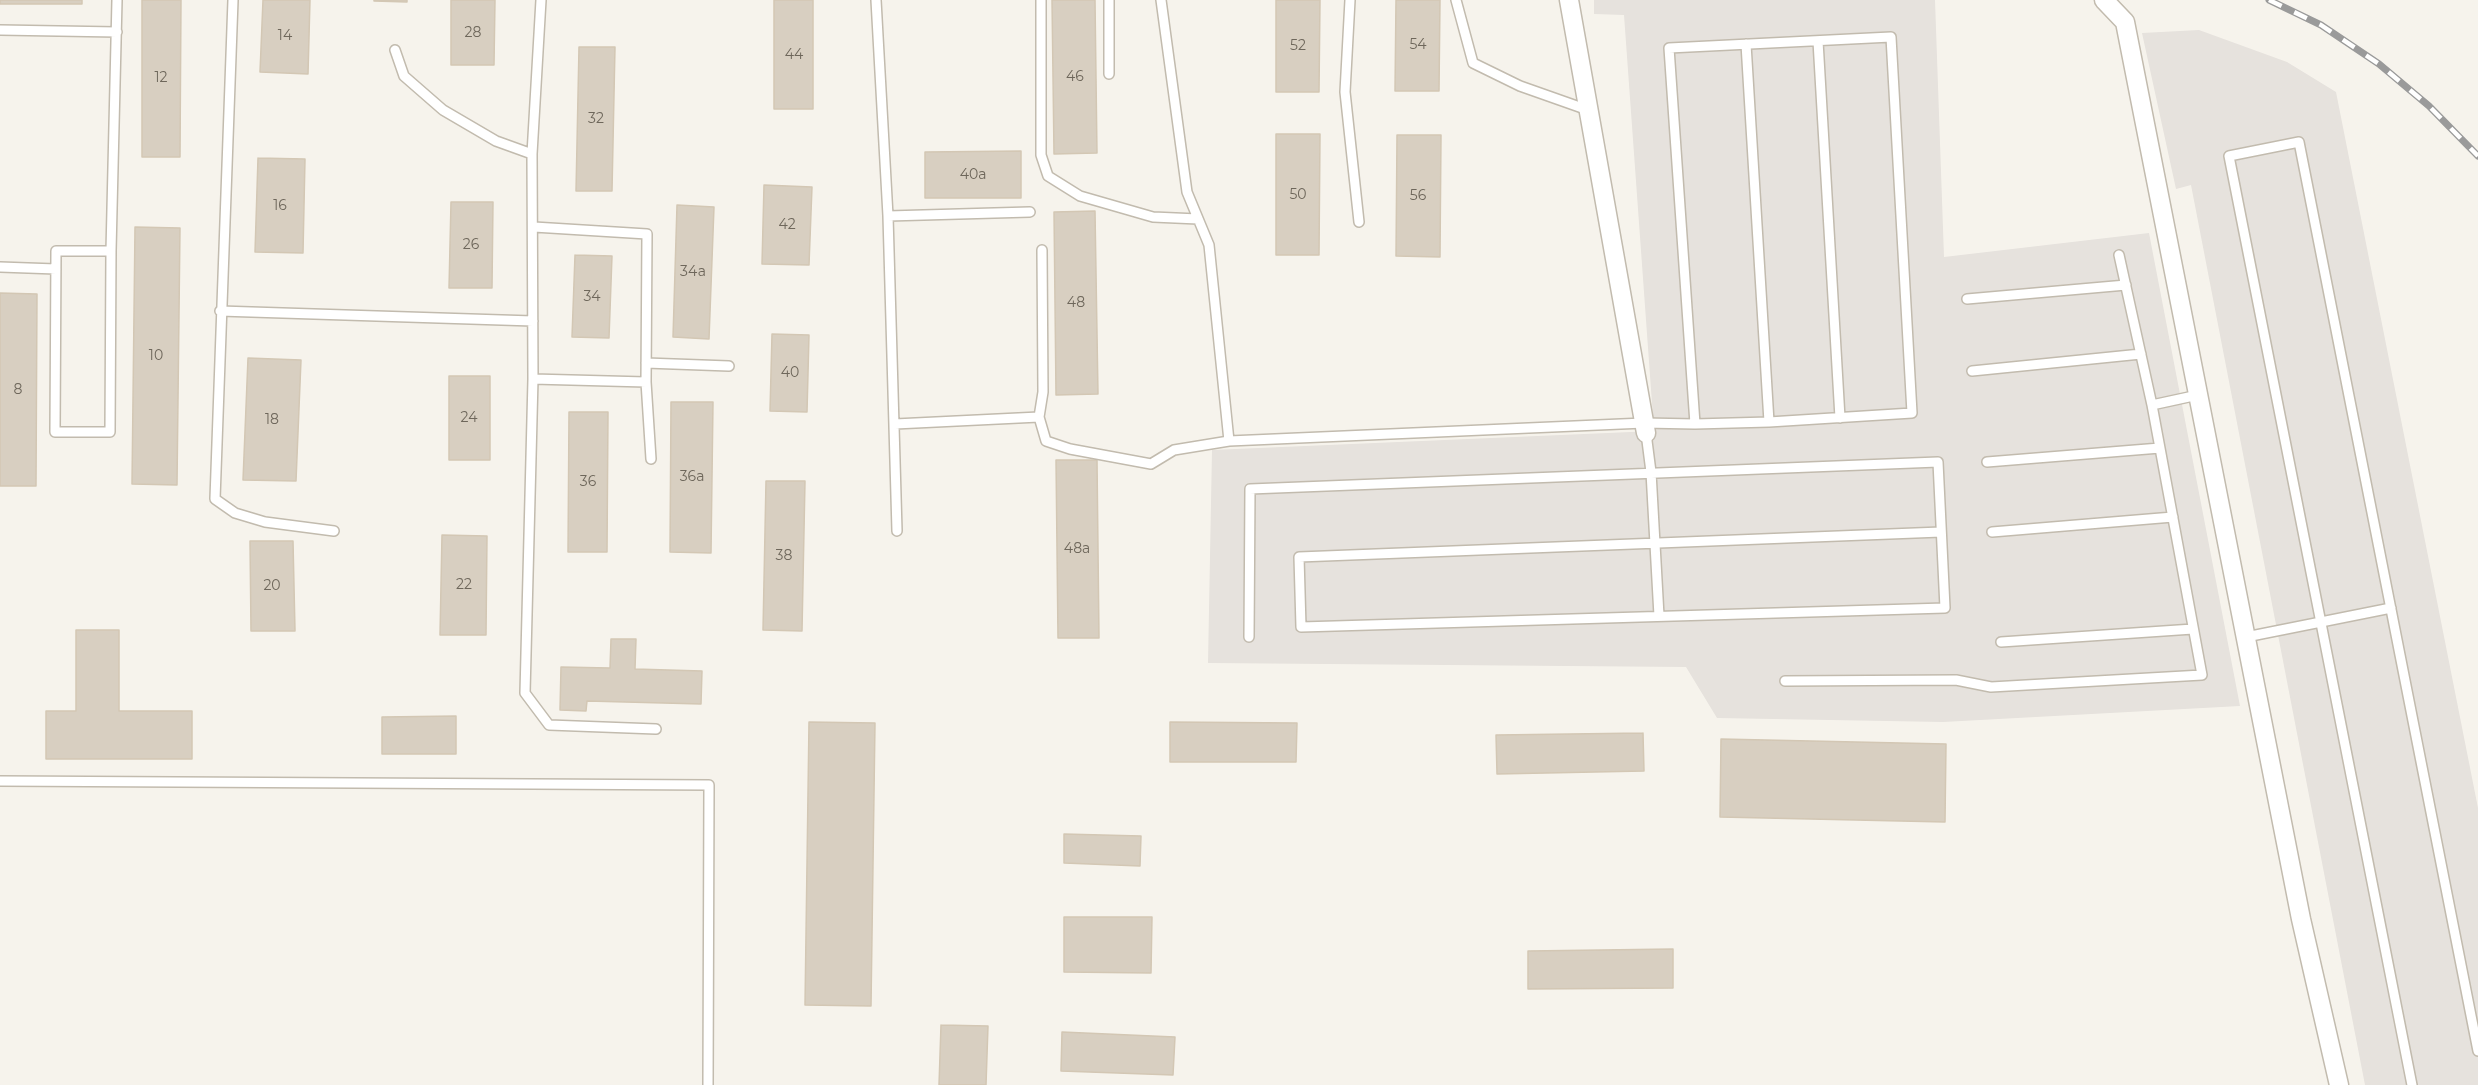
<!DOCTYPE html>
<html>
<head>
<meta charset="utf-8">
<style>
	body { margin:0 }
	canvas { display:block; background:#f6f3ec }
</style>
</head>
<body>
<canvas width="2478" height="1085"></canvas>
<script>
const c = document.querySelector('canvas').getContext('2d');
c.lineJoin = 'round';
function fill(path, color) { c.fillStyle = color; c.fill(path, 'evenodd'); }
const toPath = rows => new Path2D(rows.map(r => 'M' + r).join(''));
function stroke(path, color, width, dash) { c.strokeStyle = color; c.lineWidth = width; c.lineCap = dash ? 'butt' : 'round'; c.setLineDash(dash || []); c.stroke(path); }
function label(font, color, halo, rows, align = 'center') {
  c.font = font + ' Montserrat,sans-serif'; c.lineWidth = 4.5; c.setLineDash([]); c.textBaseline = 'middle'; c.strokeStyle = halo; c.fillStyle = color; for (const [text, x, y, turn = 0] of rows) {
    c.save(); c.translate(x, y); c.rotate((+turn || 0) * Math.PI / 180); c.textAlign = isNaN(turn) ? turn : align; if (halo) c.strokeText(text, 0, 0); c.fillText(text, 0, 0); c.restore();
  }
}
fill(toPath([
	[1594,0,1935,0,1944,257,2149,233,2240,706,1943,722,1717,718,1686,667,1208,663,1212,450,1654,431,1624,15,1594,14],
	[2199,30,2287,62,2336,92,2478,808,2478,1085,2365,1085,2191,185,2176,189,2142,33]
]), '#e6e2dd');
const building = toPath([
	[0,0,82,0,82,4,0,4,0,0],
	[142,0,181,0,180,157,142,157,142,0],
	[263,0,310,0,308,74,260,72,263,0],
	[374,0,407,0,407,2,374,1,374,0],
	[451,0,495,0,494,65,451,65,451,0],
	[774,0,813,0,813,109,774,109,774,0],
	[1052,0,1095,0,1097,153,1054,154,1052,0],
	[1276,0,1320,0,1319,92,1276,92,1276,0],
	[1396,0,1440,0,1439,91,1395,91,1396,0],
	[579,47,615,47,612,191,576,191,579,47],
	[1276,134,1320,134,1319,255,1276,255,1276,134],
	[1397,135,1441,135,1440,257,1396,256,1397,135],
	[1021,151,1021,198,925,198,925,152,1021,151],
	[258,158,305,159,303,253,255,252,258,158],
	[764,185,812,187,809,265,762,264,764,185],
	[451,202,493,202,492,288,449,288,451,202],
	[677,205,714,207,709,339,673,337,677,205],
	[1095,211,1098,394,1056,395,1054,212,1095,211],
	[135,227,180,228,177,485,132,484,135,227],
	[575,255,612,256,609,338,572,337,575,255],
	[0,293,37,294,36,486,0,486,0,293],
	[772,334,809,335,807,412,770,411,772,334],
	[248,358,301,360,296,481,243,480,248,358],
	[449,376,490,376,490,460,449,460,449,376],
	[671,402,713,402,711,553,670,552,671,402],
	[569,412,608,412,607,552,568,552,569,412],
	[1056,460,1097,460,1099,638,1058,638,1056,460],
	[766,481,805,481,802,631,763,630,766,481],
	[442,535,487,536,486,635,440,635,442,535],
	[250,541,293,541,295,631,251,631,250,541],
	[76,630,119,630,119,711,192,711,192,759,46,759,46,711,76,711,76,630],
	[611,639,636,639,635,669,702,671,701,704,587,701,586,711,560,710,561,667,610,668,611,639],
	[456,716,456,754,382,754,382,717,456,716],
	[809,722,875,723,871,1006,805,1005,809,722],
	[1170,722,1297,723,1296,762,1170,762,1170,722],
	[1643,733,1644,771,1497,774,1496,735,1643,733],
	[1721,739,1946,744,1945,822,1720,817,1721,739],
	[1064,834,1141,836,1140,866,1064,863,1064,834],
	[1064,917,1152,917,1151,973,1064,972,1064,917],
	[1673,949,1673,988,1528,989,1528,951,1673,949],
	[941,1025,988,1026,986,1085,939,1085,941,1025],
	[1062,1032,1175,1037,1173,1075,1061,1071,1062,1032]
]);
fill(building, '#d8cfc1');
stroke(building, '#d3c7b4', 1.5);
const lane = toPath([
	[233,0,215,499,235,513,265,522,334,531],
	[541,0,532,154,533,379,525,693,549,725,656,729],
	[876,0,888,216,897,531],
	[1041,0,1041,155,1048,176,1080,196,1153,217,1198,219],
	[1109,0,1109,74],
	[1161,0,1187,192,1209,245,1229,441],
	[1350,0,1345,92,1359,222],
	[1456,0,1473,63,1520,86,1588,110],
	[0,30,117,32],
	[1818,41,1840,418],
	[1746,44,1769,422],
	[395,50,404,76,443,110,496,141,532,154],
	[888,216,1030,212],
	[534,227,647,234,646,382,651,459],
	[111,251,56,251,55,432,110,432,111,251,117,0],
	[0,267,56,269],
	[1967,299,2126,285],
	[220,311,533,321],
	[646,363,729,366],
	[1972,371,2141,354],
	[533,379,646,382],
	[2152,405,2198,395],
	[1039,417,1046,441,1070,449,1151,464,1174,450,1229,441,1644,423,1695,424,1769,422,1912,413,1891,37,1669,48,1695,424],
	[895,424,1039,417,1043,392,1042,250],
	[1646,433,1651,472,1659,616],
	[1987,462,2160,448],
	[1992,532,2173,517],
	[1249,637,1250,489,1938,462,1945,608,1301,627,1299,557,1941,532],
	[2246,637,2391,608],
	[2001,642,2193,629],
	[1785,681,1956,680,1991,687,2202,675,2152,405,2119,255],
	[0,781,709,785,708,1085],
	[2412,1085,2229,156,2299,142,2478,1051]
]);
const street = toPath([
	[1569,0,1646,433],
	[2104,0,2125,22,2301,919,2339,1085]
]);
stroke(lane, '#c2bbae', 12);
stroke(street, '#c2bbae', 21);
stroke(lane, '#fff', 9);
stroke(street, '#fff', 18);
const rail = toPath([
	[2269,0,2321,25,2379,64,2429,106,2478,156]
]);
stroke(rail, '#9a9a9a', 7);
stroke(rail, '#fff', 4.5, [14]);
label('14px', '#6e675b', null, [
	["28",473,33],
	["14",285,36],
	["54",1418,45],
	["52",1298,46],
	["44",794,55],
	["46",1075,77],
	["12",161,78],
	["32",596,119],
	["40а",973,175],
	["50",1298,195],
	["56",1418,196],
	["16",280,206],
	["42",787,225],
	["26",471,245],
	["34a",693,272],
	["34",592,297],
	["48",1076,303],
	["10",156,356],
	["40",790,373],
	["8",18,390],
	["24",469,418],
	["18",272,420],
	["36а",692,477],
	["36",588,482],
	["48а",1077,549],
	["38",784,556],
	["22",464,585],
	["20",272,586]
]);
</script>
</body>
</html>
